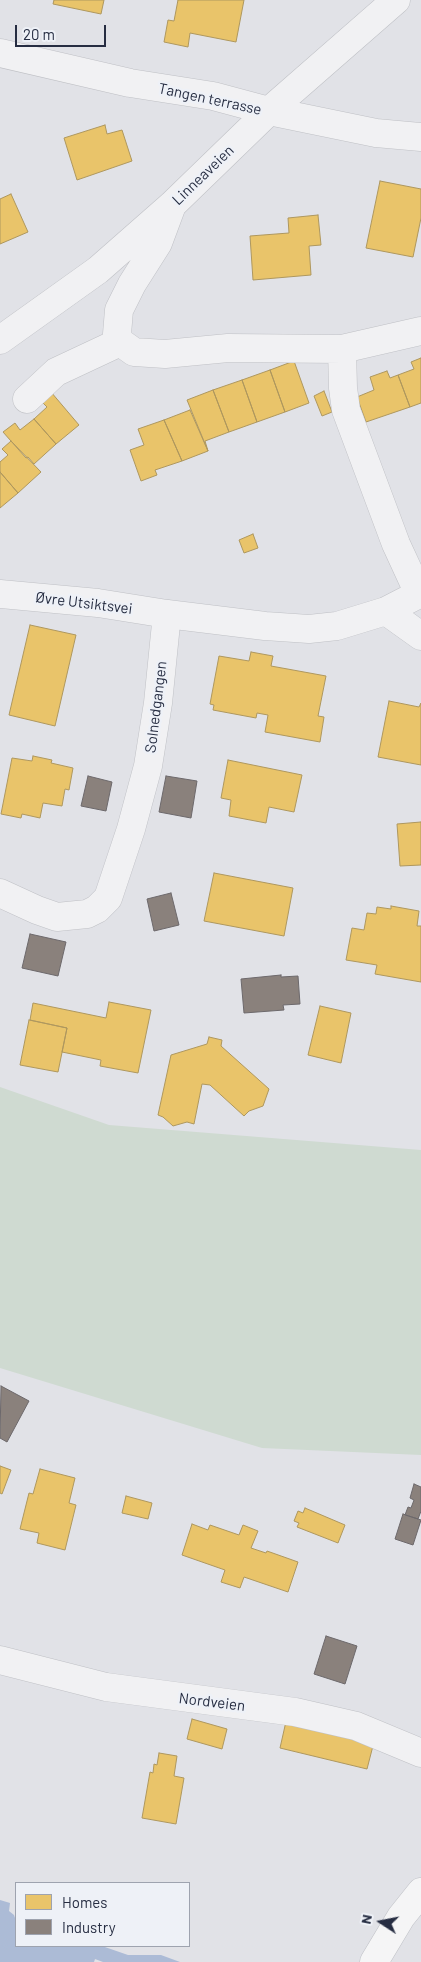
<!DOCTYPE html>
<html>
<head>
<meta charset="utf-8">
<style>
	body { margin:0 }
	#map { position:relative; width:421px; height:1962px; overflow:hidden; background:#e1e2e7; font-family:Barlow,sans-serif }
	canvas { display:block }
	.legend { position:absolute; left:15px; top:1882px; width:175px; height:65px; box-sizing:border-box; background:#eef1f7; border:1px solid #9ea3af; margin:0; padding:6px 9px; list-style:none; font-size:15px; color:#262d42 }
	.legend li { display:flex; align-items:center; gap:10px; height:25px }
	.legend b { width:25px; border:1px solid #9ea3af }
	.north { position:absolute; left:356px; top:1897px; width:50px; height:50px; -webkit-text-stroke:4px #eef1f7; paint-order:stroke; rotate:281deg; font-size:14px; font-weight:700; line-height:20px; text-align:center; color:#262d42 }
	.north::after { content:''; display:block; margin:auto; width:18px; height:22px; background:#262d42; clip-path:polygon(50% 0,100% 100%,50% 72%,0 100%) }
	.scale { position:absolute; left:15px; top:25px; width:91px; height:22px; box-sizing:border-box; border:2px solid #262d42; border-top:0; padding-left:6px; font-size:15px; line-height:18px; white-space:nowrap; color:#262d42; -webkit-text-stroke:4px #eef1f7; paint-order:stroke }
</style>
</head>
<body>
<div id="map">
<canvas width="421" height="1962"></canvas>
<ul class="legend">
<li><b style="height:14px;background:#e9c46a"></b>Homes</li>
<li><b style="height:14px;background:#8a817c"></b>Industry</li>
</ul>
<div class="north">N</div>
<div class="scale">20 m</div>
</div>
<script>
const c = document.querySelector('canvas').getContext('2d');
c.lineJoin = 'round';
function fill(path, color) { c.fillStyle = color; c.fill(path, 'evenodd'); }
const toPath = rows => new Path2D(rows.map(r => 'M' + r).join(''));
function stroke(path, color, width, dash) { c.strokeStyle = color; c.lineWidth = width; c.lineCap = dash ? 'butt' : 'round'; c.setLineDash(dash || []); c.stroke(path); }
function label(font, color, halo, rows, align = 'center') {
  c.font = font + ' Barlow,sans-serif'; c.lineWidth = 5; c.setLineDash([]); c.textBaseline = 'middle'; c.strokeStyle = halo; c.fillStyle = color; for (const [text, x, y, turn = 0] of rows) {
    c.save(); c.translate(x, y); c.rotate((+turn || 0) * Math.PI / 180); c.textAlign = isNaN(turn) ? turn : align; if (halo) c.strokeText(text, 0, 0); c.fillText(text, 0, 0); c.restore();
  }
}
fill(toPath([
	[0,1087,109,1125,421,1150,421,1455,262,1448,0,1368]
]), '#cfdad1');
fill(toPath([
	[0,1900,10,1903,9,1911,14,1915,16,1921,16,1946,102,1946,128,1955,161,1955,180,1962,103,1962,95,1959,94,1962,0,1962]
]), '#acbbd6');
const homes = toPath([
	[54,0,104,0,101,14,53,4,54,0],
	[178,0,244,0,236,42,190,33,188,47,164,42,168,20,174,21,178,0],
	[105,125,107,134,122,130,132,161,77,180,64,138,105,125],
	[380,181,421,189,421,218,413,257,366,248,380,181],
	[11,194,28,232,0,244,0,199,11,194],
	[318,215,321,245,309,246,311,275,253,280,250,236,289,233,288,218,318,215],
	[421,358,421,403,410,407,398,375,414,369,411,362,421,358],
	[294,361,309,403,285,412,270,370,294,361],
	[270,370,285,412,257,422,242,380,270,370],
	[387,371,390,378,398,375,410,407,366,422,357,397,374,390,370,377,387,371],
	[242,380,257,422,229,432,213,390,242,380],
	[213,390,229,432,205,441,208,451,187,400,213,390],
	[324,391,332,412,322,416,314,396,324,391],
	[51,392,79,425,56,444,34,419,47,407,41,401,51,392],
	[190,410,208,451,182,461,164,420,190,410],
	[34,419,56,444,34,464,28,457,26,458,3,432,15,423,20,430,34,419],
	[164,420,182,461,155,470,157,475,141,481,130,450,144,445,138,429,164,420],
	[11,441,41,472,18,493,0,472,0,462,8,455,2,449,11,441],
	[0,472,18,493,0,508,0,472],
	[253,534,258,548,244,553,239,540,253,534],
	[30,625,76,635,55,726,9,715,30,625],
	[251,652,273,656,271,666,326,676,318,716,324,717,320,742,265,732,268,715,257,713,256,718,213,710,214,705,210,704,219,656,249,661,251,652],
	[389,701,419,707,421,703,421,765,378,757,389,701],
	[33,756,52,760,51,763,73,768,69,790,65,789,62,806,43,803,40,818,22,814,21,818,1,814,12,758,32,761,33,756],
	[228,760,302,775,294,812,269,807,266,823,229,816,231,800,221,798,228,760],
	[421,822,421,865,400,866,397,824,421,822],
	[214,873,293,888,284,936,204,921,214,873],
	[391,906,419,911,417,926,421,926,421,982,375,974,377,965,346,960,352,928,364,930,367,913,376,914,377,907,391,909,391,906],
	[109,1002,151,1010,138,1073,100,1066,101,1060,62,1052,67,1028,30,1020,33,1003,106,1018,109,1002],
	[320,1006,351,1013,341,1063,308,1055,320,1006],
	[29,1020,67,1028,58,1072,20,1065,29,1020],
	[209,1037,222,1040,221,1046,269,1089,263,1106,249,1111,244,1116,210,1085,202,1084,194,1124,187,1122,173,1126,163,1117,158,1115,171,1055,207,1044,209,1037],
	[0,1466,11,1470,2,1494,0,1493,0,1466],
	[40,1469,75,1478,69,1503,76,1505,65,1550,37,1543,39,1533,20,1529,29,1493,33,1494,40,1469],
	[126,1496,152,1503,148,1519,122,1513,126,1496],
	[305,1508,345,1525,338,1543,297,1527,299,1523,294,1521,298,1511,303,1513,305,1508],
	[192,1524,208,1530,210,1525,239,1535,243,1525,258,1531,251,1548,266,1553,267,1551,298,1562,288,1592,244,1577,240,1588,221,1582,225,1570,182,1555,192,1524],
	[287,1717,375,1738,367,1769,280,1748,287,1717],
	[192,1719,227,1729,222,1749,187,1739,192,1719],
	[159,1753,177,1756,174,1776,184,1778,176,1824,142,1818,150,1772,153,1773,154,1764,157,1765,159,1753]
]);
fill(homes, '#e9c46a');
stroke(homes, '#ae975e', 1);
const industry = toPath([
	[88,776,112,782,106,811,81,806,88,776],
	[166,776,197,781,191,818,159,812,166,776],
	[171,893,179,925,154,931,147,899,171,893],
	[30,934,66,942,58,976,22,968,30,934],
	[281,975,281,977,298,976,300,1004,283,1005,284,1010,244,1013,241,979,281,975],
	[1,1386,29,1401,7,1442,0,1438,1,1386],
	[414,1484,421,1487,421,1511,418,1519,405,1515,408,1507,411,1508,414,1500,410,1498,414,1484],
	[403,1514,421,1520,413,1545,395,1539,403,1514],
	[326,1636,357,1646,345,1684,314,1674,326,1636]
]);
fill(industry, '#8a817c');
stroke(industry, '#6c686b', 1);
const minor = toPath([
	[0,53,130,83,213,96,269,111,376,133,421,137],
	[171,208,158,243,132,284,119,310,117,334,120,342,134,352,165,354,228,348,342,349,421,331],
	[0,340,98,270,172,205,269,111,396,0],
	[342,349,343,388,346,410,396,544,419,594],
	[27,399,56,372,120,342],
	[0,594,98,603,167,614,265,626,309,629,337,626,386,611,421,593],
	[386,611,421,636],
	[0,893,37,910,57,917,87,914,97,909,108,898,131,829,148,766,158,703,167,614],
	[0,1660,106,1687,295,1712,356,1726,421,1753]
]);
const major = toPath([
	[374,1962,401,1917,421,1892]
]);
stroke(minor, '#bfc0c5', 29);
stroke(major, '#bdbfc5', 29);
stroke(minor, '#f1f1f3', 28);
stroke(major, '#f5f5f6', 28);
label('15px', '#262d42', '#eef1f7', [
	["Tangen terrasse",210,99,12],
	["Linneaveien",203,175,-44],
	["Øvre Utsiktsvei",84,603,7],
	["Solnedgangen",156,707,-83],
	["Nordveien",212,1702,7]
]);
</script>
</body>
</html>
